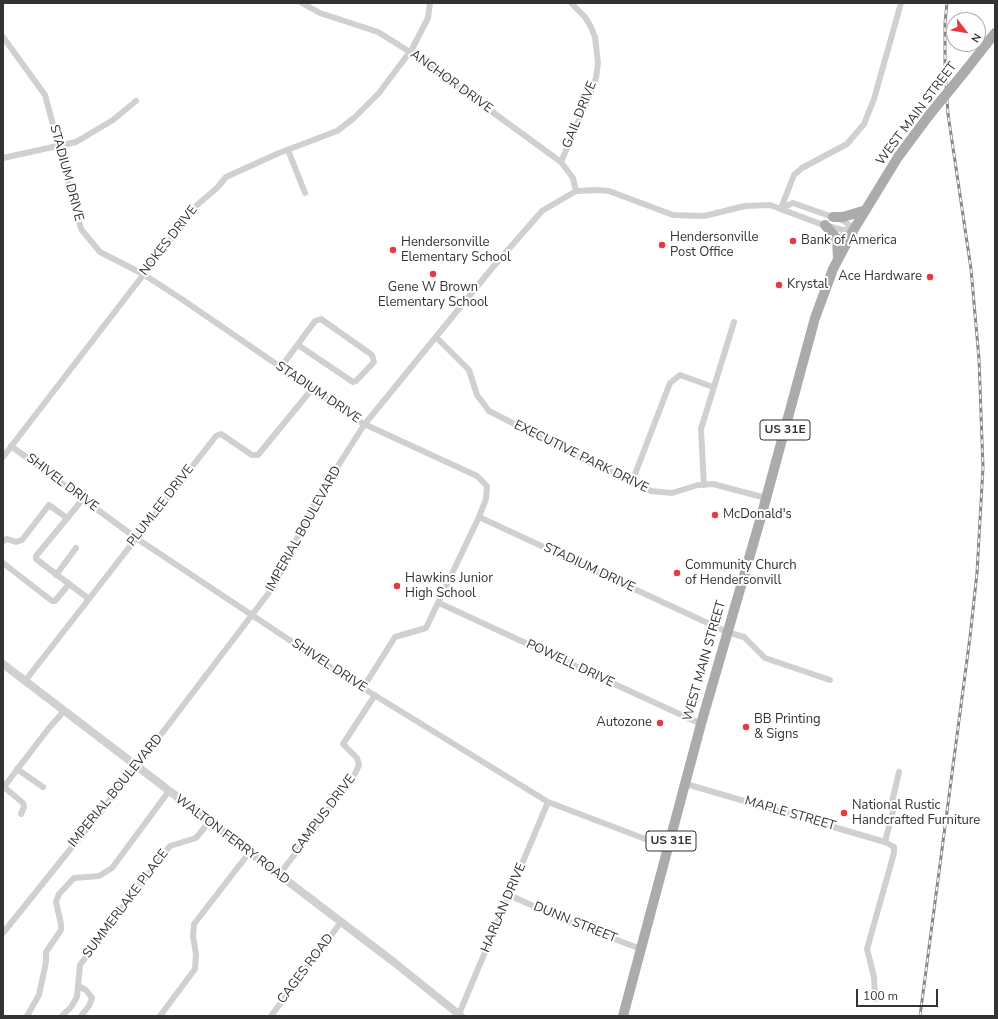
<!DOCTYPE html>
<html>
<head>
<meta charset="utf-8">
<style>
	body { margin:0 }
	#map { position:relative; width:998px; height:1019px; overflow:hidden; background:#fff; font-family:"Nunito Sans",sans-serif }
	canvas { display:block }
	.frame { position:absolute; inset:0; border:4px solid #333; pointer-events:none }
	.north { position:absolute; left:946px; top:12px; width:40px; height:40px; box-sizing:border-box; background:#fff; border:1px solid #adadad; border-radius:50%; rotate:121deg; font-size:11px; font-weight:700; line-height:16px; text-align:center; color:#333 }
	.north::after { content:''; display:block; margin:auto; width:14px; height:18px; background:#e63946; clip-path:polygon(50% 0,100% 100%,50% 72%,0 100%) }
	.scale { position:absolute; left:856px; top:989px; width:82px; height:18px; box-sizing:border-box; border:2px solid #333; border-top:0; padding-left:5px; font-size:12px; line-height:14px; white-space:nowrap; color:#333; -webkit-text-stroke:3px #fff; paint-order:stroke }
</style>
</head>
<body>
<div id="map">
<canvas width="998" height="1019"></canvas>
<div class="frame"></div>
<div class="north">N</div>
<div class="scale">100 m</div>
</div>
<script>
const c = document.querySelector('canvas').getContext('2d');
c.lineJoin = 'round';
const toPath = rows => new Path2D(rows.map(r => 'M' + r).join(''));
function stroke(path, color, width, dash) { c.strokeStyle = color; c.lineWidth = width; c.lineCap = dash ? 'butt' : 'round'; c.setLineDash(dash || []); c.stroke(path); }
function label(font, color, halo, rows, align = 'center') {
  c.font = font + ' "Nunito Sans",sans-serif'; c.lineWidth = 4; c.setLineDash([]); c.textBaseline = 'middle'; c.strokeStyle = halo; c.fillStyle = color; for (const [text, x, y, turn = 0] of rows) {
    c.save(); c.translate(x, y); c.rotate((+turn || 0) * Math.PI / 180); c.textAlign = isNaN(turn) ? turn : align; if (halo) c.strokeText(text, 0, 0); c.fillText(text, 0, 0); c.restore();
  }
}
stroke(toPath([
	[302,3,320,13,378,32,410,52,561,162,573,178,576,191],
	[3,37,45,95,81,229,100,252,143,274,183,300,362,423,477,476,487,486,486,499,479,517,426,628,395,637,363,688],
	[288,150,305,193],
	[3,158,76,142,113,120,136,101],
	[561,162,591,92,596,78,598,63,595,37,591,27,585,17,571,3],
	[781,208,794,175,802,168,847,144,864,124,874,99,901,3],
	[781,208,793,203,844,221,854,229],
	[436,337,469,370,477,395,489,411,587,461,651,491,672,493,698,485,713,484,766,498],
	[281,367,315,321,321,319,372,355,374,362,356,381,353,382,298,345],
	[11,446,136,538,345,677,548,802,669,848],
	[3,457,197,205,217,188,226,177,279,153,337,131,354,118,379,93,412,49,428,18,430,3],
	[632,482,670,383,680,375,713,387],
	[704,485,701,429,734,322],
	[83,499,36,556,36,559,89,599],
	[479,517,727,632,744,637,765,658,830,680],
	[3,541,7,539,16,542,22,540,49,505,67,518],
	[3,563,52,601,55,601,69,584],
	[56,575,76,548],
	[439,603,701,724],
	[25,681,216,436,221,434,252,455,258,455,312,389],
	[17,769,43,787],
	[686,784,885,842,894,847,894,853,867,949,874,977,875,999],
	[4,787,23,803,24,807,21,814],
	[3,788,49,728,64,711],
	[885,842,893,811,892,802,899,772],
	[279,875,354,776,359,765,357,758,343,744,375,695],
	[509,895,569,922,641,949],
	[3,933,137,766,274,586,315,502,364,425,493,267,542,211,576,191,598,190,609,191,673,215,704,216,745,206,770,205,818,223,842,230,854,229],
	[78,986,86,990,92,998,89,1006,81,1016],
	[459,1014,548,802],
	[27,1016,39,995,46,962,46,952,61,930,61,924,56,902,59,894,74,878,99,876,112,868,169,791],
	[62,1016,71,1007,77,997,80,965,118,913,170,846,196,838,209,822],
	[160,1016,195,969,196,954,193,936,194,924,249,853],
	[271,1016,341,922]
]), '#d0d0d0', 6);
stroke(toPath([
	[3,664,395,963,461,1016]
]), '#d0d0d0', 8);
stroke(toPath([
	[966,70,995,33],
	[833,217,843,217,866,210],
	[825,225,837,239,838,258],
	[623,1016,701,724,761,517,815,318,833,269,854,229,898,157,930,114]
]), '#ababab', 10);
const rail = toPath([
	[920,1016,970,637,977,573,983,467,979,359,971,269,948,114,945,70,945,23,947,3]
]);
stroke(rail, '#888', 3);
stroke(rail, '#fff', 1.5, [4.5]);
stroke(toPath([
	[930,114,966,70]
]), '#ababab', 10);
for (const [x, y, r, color] of [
	[793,241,4,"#e63946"],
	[662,245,4,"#e63946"],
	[393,250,4,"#e63946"],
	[433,274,4,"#e63946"],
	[930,277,4,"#e63946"],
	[779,285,4,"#e63946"],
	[715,515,4,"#e63946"],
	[677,573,4,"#e63946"],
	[397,586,4,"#e63946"],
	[660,723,4,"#e63946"],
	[746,727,4,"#e63946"],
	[844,813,4,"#e63946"]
]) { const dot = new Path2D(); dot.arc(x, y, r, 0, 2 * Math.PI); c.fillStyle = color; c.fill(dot); stroke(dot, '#fff', 1.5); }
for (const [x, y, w] of [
	[785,430,50],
	[671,841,50]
]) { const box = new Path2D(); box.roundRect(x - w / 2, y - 10, w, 20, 3); c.fillStyle = '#fff'; c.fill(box); stroke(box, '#333', 1); }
label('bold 12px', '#333', null, [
	["US 31E",785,430],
	["US 31E",671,841]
]);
label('13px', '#333', '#fff', [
	["ANCHOR DRIVE",451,82,36],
	["WEST MAIN STREET",917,114,-53],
	["GAIL DRIVE",580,115,-68],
	["STADIUM DRIVE",66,173,75],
	["NOKES DRIVE",169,241,-52],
	["STADIUM DRIVE",318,393,34],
	["EXECUTIVE PARK DRIVE",581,457,26],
	["SHIVEL DRIVE",62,483,37],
	["PLUMLEE DRIVE",161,506,-52],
	["IMPERIAL BOULEVARD",304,529,-61],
	["STADIUM DRIVE",589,568,25],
	["WEST MAIN STREET",705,661,-74],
	["POWELL DRIVE",570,664,25],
	["SHIVEL DRIVE",329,666,33],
	["IMPERIAL BOULEVARD",116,791,-51],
	["MAPLE STREET",790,814,16],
	["CAMPUS DRIVE",324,815,-53],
	["WALTON FERRY ROAD",232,840,37],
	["SUMMERLAKE PLACE",126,904,-53],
	["HARLAN DRIVE",504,908,-67],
	["DUNN STREET",575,923,22],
	["CAGES ROAD",306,969,-53]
]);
label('13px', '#333', '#fff', [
	["Hendersonville",670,238],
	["Post Office",670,253],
	["Bank of America",801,241],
	["Hendersonville",401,243],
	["Elementary School",401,258],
	["Ace Hardware",922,277,"right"],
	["Krystal",787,285],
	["Gene W Brown",433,288,"center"],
	["Elementary School",433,303,"center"],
	["McDonald's",723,515],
	["Community Church",685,566],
	["of Hendersonvill",685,581],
	["Hawkins Junior",405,579],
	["High School",405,594],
	["BB Printing",754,720],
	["& Signs",754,735],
	["Autozone",652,723,"right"],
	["National Rustic",852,806],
	["Handcrafted Furniture",852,821]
], 'left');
</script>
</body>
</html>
